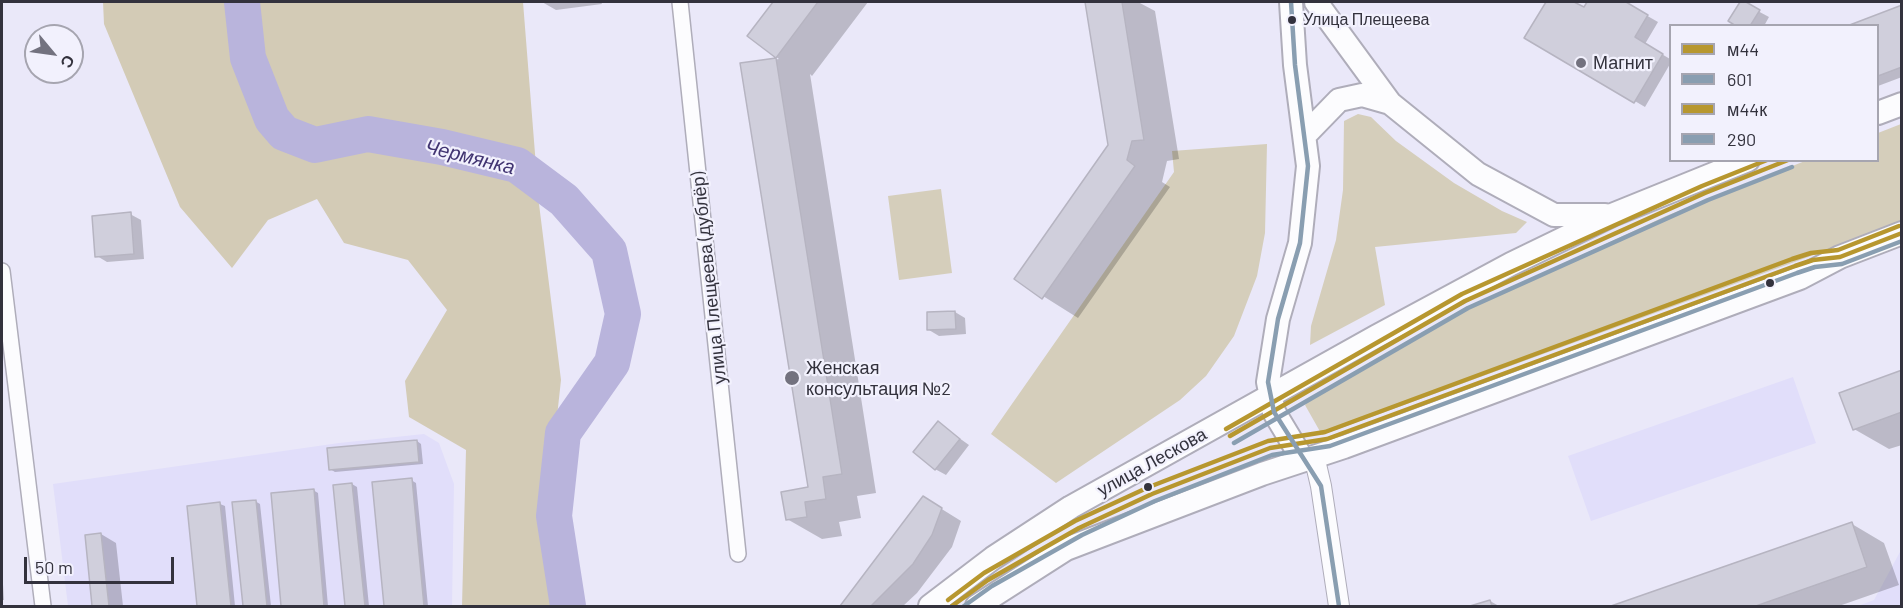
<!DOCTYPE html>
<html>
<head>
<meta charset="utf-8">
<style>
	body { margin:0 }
	#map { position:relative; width:1903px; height:608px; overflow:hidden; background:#eae8f9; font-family:Barlow,sans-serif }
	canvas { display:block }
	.frame { position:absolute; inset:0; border:3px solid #33323d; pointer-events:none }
	.legend { position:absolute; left:1669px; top:24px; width:210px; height:138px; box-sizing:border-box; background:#f2f1fd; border:2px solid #a6a5b0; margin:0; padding:8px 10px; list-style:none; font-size:18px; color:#33323d }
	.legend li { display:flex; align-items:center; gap:12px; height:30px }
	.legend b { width:30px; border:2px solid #a6a5b0 }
	.north { position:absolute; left:24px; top:24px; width:60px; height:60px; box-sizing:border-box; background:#f2f1fd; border:2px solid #a6a5b0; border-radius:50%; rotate:119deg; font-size:16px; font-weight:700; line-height:24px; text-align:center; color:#33323d }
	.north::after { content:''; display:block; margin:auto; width:21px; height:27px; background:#73727f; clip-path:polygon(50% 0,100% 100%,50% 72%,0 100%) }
	.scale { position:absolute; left:24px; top:557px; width:150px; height:27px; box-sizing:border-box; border:3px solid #33323d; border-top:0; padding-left:8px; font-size:18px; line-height:21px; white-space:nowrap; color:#33323d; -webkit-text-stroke:4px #f2f1fd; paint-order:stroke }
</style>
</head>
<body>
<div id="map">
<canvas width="1903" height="608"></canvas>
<div class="frame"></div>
<ul class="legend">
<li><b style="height:8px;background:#b7972f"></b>м44</li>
<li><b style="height:8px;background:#899eb1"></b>601</li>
<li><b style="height:8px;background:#b7972f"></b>м44к</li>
<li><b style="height:8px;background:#899eb1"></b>290</li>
</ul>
<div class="north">С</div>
<div class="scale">50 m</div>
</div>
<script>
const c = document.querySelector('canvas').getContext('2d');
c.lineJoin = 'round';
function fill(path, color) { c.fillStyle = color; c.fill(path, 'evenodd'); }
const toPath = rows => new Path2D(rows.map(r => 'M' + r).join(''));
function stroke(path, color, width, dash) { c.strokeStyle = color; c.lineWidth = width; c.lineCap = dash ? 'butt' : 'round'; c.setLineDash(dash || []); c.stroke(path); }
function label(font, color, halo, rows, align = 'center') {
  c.font = font + ' Barlow,sans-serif'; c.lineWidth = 4.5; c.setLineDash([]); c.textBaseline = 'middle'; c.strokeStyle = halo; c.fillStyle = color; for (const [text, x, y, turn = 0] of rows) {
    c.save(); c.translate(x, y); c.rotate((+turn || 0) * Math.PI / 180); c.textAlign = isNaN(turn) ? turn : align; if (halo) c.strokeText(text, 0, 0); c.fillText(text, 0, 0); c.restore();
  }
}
fill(toPath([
	[1793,377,1816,443,1591,521,1568,456],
	[424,434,439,443,454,484,452,606,68,606,53,484,339,443],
	[1901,550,1901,606,1858,606,1874,600]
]), '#e1defa');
fill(toPath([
	[1358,114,1371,117,1396,141,1454,183,1502,211,1527,222,1516,233,1375,247,1385,305,1310,345,1311,326,1336,240,1343,190,1344,121],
	[1901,124,1901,223,1322,435,1305,405,1313,396,1459,312,1666,216,1805,161,1878,160,1878,133],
	[1267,144,1265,233,1257,276,1234,336,1206,376,1180,400,1056,483,991,434,1174,172,1172,151],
	[941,189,952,273,899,280,888,196]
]), '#d5cebb');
fill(toPath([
	[103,2,523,2,539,204,561,380,545,526,560,606,462,606,466,450,409,417,405,381,447,310,408,260,344,243,317,199,268,220,232,268,180,207,104,24]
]), '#d3cbb6');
fill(toPath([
	[542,2,601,2,602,4,556,10],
	[775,2,868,2,812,76,810,74,876,493,857,496,861,518,839,522,842,536,822,539,787,519,810,489,742,64,779,59,749,36],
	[1086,2,1138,2,1155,11,1179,159,1167,161,1162,182,1170,187,1078,318,1016,279,1109,146],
	[1548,2,1572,2,1584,9,1589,2,1623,2,1658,22,1645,44,1670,59,1670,64,1645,107,1526,37],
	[1741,2,1769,17,1764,26,1739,26,1730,20],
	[1902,7,1902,77,1878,86,1878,26],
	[130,214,141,220,144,259,107,262,97,256],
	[955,312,965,318,966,334,939,336,929,330],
	[1902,371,1902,445,1889,449,1854,429],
	[938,423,969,445,946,475,935,469],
	[417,441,421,444,423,464,335,472,330,469],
	[411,480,416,483,428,606,386,606,374,483],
	[352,484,357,487,369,606,346,606,335,486],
	[313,490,318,493,328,606,283,606,273,494],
	[924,498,961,521,952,547,917,593,903,606,842,606],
	[255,501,260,504,271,606,245,606,234,504],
	[220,504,225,506,235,606,199,606,189,507],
	[1852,524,1884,543,1899,585,1839,606,1615,606],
	[101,534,116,543,123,606,94,606,86,536],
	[2,568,4,600,2,600],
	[1490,601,1499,606,1475,606]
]), '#0003');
stroke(toPath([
	[242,2,248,58,272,119,284,133,315,145,368,134,442,147,517,165,564,200,609,251,623,314,612,363,563,433,554,516,568,606]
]), '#b9b4dc', 36);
const building = toPath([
	[773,2,818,2,776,58,747,36,773,2],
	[1085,2,1122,2,1144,140,1132,141,1127,160,1135,166,1042,299,1014,279,1108,145,1085,2],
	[1546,2,1574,2,1584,7,1587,2,1626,2,1648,15,1635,37,1663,54,1634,103,1524,38,1546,2],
	[1740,2,1746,2,1760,10,1750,26,1736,26,1728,21,1740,2],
	[1902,5,1902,67,1878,76,1878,26,1847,26,1902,5],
	[776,58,842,474,823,477,826,499,805,502,807,517,786,520,781,492,808,487,740,63,776,58],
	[131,212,134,254,95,257,92,216,131,212],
	[955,311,956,329,927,330,927,312,955,311],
	[1902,370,1902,412,1853,430,1839,393,1902,370],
	[938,421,960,439,935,470,913,452,938,421],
	[417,440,419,462,329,470,327,448,417,440],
	[412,478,424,606,384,606,372,482,412,478],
	[352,483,365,606,345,606,333,485,352,483],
	[314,489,324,606,281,606,271,493,314,489],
	[923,496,942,508,932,535,913,564,871,606,840,606,923,496],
	[256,500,267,606,243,606,232,502,256,500],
	[220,502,231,606,197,606,187,506,220,502],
	[1852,522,1867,567,1756,606,1611,606,1852,522],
	[101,533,109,606,92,606,85,535,101,533],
	[1490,600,1492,606,1470,606,1490,600]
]);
fill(building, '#d0cfdc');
stroke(building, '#b6b4c1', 1.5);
const minor = toPath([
	[680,2,738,554],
	[2,271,43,606]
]);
const tertiary = toPath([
	[1314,456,1321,486,1339,606]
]);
const secondary = toPath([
	[1291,2,1295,65,1308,166,1300,243,1278,319,1268,382,1274,412,1303,460],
	[1316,2,1390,103,1478,174,1554,215,1605,215],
	[1878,113,1902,104],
	[1305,135,1339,100,1362,95,1390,103],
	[930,606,993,558,1071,507,1377,336,1511,264,1612,215,1748,160],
	[977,606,1066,549,1262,474,1344,447,1800,278,1840,257,1902,233]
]);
stroke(minor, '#afadba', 18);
stroke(tertiary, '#afadba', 22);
stroke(secondary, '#afadba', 26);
stroke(minor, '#fcfcfe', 15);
stroke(tertiary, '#fcfcfe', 20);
stroke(secondary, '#fcfcfe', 22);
stroke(toPath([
	[1230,436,1465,301,1705,193,1788,160],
	[952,606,988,580,1079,528,1152,494,1270,448,1327,439,1795,266,1813,260,1840,257,1902,233]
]), '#b7972f', 4.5);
stroke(toPath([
	[1234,443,1468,308,1708,200,1792,167],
	[964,606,992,586,1082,535,1155,501,1272,455,1330,446,1797,273,1815,267,1842,264,1902,241]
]), '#899eb1', 4.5);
stroke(toPath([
	[1226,429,1462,294,1702,186,1767,160],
	[948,600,984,573,1075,521,1149,487,1268,441,1325,432,1792,259,1811,253,1838,250,1899,226]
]), '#b7972f', 4.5);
stroke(toPath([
	[1291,2,1295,65,1308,166,1300,243,1278,319,1268,382,1274,412,1321,486,1339,606]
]), '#899eb1', 4.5);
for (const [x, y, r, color] of [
	[1292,20,5,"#33323d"],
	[1581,63,6,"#73727f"],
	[1770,283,5,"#33323d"],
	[792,378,8,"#73727f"],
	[1148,487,5,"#33323d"]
]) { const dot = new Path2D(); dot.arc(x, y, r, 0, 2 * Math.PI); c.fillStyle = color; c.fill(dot); stroke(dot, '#f2f1fd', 2); }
label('16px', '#33323d', '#f2f1fd', [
	["Улица Плещеева",1303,20]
], 'left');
label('18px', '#33323d', '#f2f1fd', [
	["Магнит",1593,63],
	["Женская",806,368],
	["консультация №2",806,389]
], 'left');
label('18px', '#33323d', '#f2f1fd', [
	["улица Плещеева (дублёр)",709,278,-96],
	["улица Лескова",1152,462,-29]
]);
label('italic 20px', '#413471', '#f2f1fd', [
	["Чермянка",470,157,14]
]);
</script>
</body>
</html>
